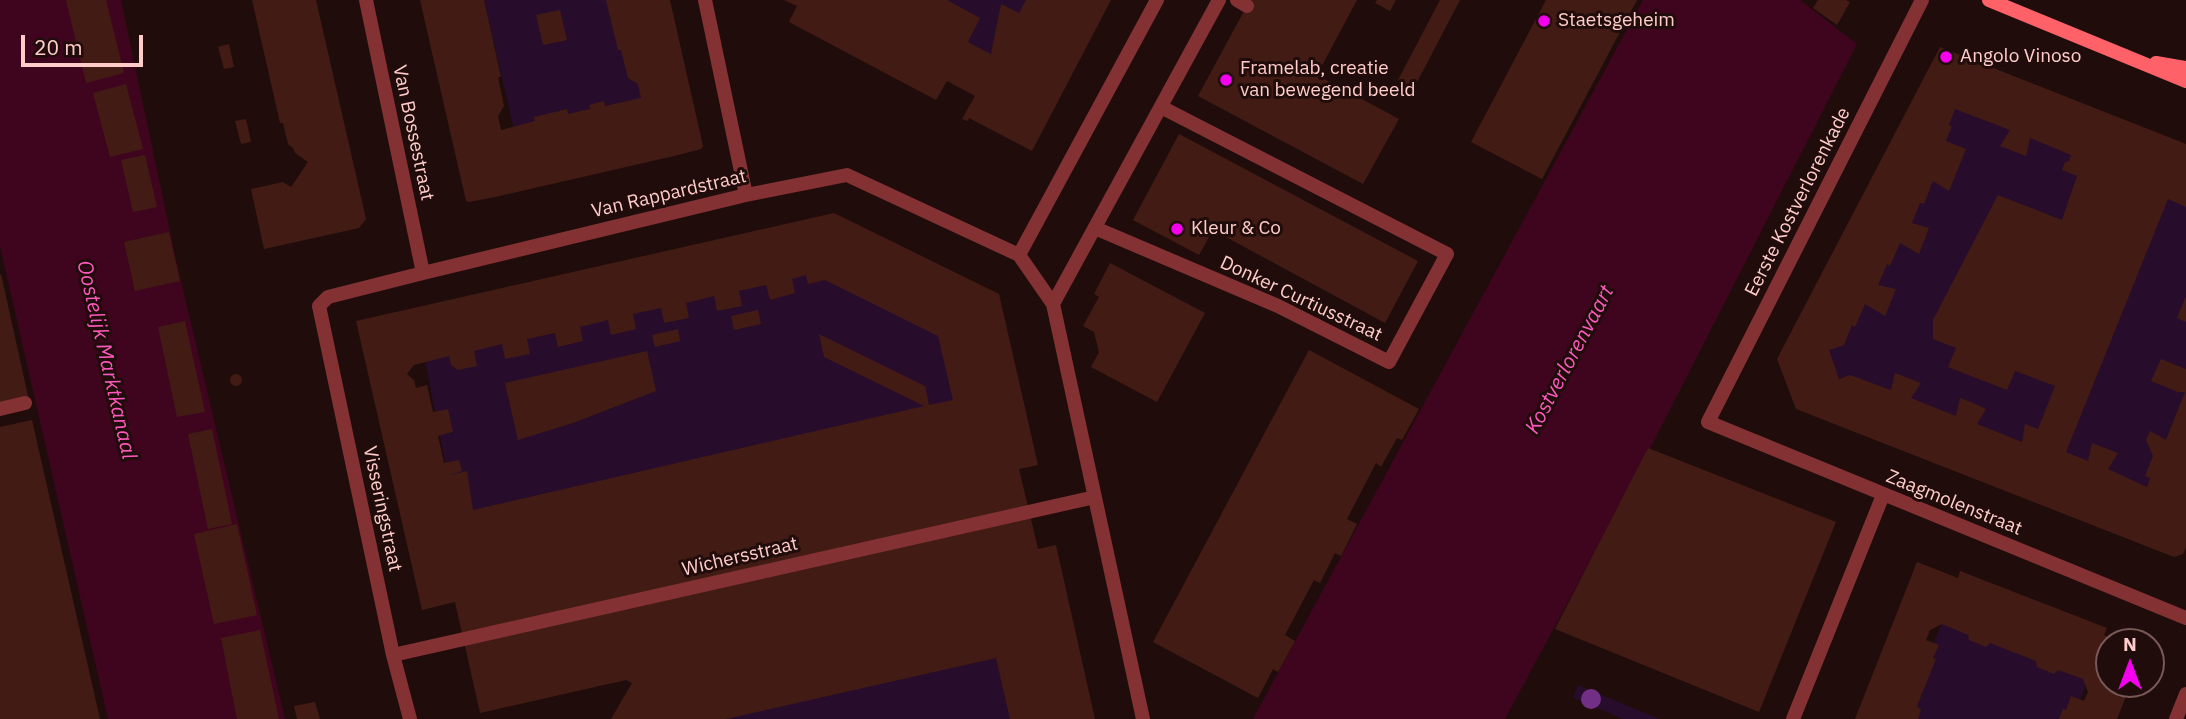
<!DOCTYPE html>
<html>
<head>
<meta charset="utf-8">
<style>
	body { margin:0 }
	#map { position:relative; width:2186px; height:719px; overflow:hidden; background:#200d0b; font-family:"IBM Plex Sans",sans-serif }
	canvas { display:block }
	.north { position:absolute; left:2095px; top:628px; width:70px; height:70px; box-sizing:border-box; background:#200d0b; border:2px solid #795957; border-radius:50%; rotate:0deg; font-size:19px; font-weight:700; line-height:28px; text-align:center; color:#ffccca }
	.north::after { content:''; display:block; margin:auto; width:24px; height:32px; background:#f500ee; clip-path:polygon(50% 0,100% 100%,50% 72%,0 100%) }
	.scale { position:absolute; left:21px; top:35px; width:122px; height:32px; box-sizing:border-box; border:4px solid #ffccca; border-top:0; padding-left:9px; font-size:21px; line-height:24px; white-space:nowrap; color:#ffccca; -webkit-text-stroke:5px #200d0b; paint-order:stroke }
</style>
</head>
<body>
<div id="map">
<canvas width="2186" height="719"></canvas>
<div class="north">N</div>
<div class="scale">20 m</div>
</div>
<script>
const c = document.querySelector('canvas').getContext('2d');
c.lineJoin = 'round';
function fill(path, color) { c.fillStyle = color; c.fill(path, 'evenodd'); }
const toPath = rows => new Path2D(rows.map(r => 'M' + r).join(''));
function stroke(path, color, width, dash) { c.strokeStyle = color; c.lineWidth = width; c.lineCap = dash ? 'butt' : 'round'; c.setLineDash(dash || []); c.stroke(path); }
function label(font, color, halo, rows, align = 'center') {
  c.font = font + ' "IBM Plex Sans",sans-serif'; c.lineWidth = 6; c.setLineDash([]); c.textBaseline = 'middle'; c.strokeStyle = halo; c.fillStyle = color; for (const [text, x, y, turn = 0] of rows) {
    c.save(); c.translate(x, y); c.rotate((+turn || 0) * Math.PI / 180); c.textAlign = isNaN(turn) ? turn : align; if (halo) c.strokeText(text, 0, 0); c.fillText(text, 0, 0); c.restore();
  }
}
fill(toPath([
	[484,0,627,0,654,110,516,138],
	[891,0,1040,0,999,67],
	[1950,87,2186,173,2186,412,2149,501,1819,369],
	[817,253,947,314,963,404,458,526,423,351],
	[1950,604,2098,655,2072,719,1902,719],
	[1002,621,1018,719,663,719],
	[1578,685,1659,719,1623,719,1573,698]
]), '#270d2b');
fill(toPath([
	[0,0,121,0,176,260,285,719,108,719,0,246],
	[1643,0,1800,0,1857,44,1639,470,1505,719,1253,719]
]), '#3f051e');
fill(toPath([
	[66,0,106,0,124,73,86,83],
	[252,0,316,0,366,219,359,228,264,249,251,189,283,182,291,187,308,162,295,153,293,148,288,144,283,123,280,123],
	[420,0,484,0,501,77,498,77,504,106,498,116,501,130,535,121,534,117,567,109,568,114,590,109,589,105,604,101,605,106,641,98,638,84,628,78,621,50,618,50,606,0,670,0,703,146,701,149,674,156,495,197,469,202,466,201],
	[784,0,947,0,980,18,968,42,991,54,1001,4,1019,13,1026,0,1111,0,1032,151,969,118,968,121,962,119,975,96,947,81,936,100,789,22,797,6],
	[1250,0,1357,0,1317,75,1399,119,1363,184,1198,96],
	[1377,0,1396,0,1390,11,1375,3],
	[1440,0,1460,0,1414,88,1398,80],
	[1546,0,1637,0,1542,179,1471,142],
	[1818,0,1846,0,1850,2,1837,25,1813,8],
	[560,10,567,40,543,45,536,15],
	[229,44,234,67,224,69,218,47],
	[1940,47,2186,144,2186,207,2168,199,2066,452,2088,461,2092,443,2118,453,2108,469,2147,487,2150,478,2145,476,2153,456,2146,440,2150,431,2166,440,2185,392,2178,392,2151,381,2161,359,2186,369,2186,547,2183,554,2174,557,1796,409,1777,359],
	[1955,109,2010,130,2000,146,2026,156,2030,138,2071,155,2069,161,2065,162,2062,170,2077,176,2062,220,1998,195,1933,320,1933,339,1956,348,1948,367,2007,390,2015,371,2055,386,2038,429,2025,424,2022,442,1977,424,1986,409,1973,403,1960,398,1956,416,1911,398,1921,383,1895,373,1891,390,1850,375,1839,379,1829,350,1844,345,1852,325,1855,327,1865,304,1885,316,1896,289,1878,285,1887,264,1890,266,1900,243,1919,254,1929,228,1912,223,1920,203,1924,204,1933,181,1949,191,1966,149,1946,141,1952,126,1949,125],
	[126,84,143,149,110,157,93,93],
	[246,119,251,142,241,144,235,121],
	[1179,134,1418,261,1385,323,1213,230,1199,255,1133,220],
	[145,155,157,207,133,212,121,160],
	[834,213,999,294,1038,465,1019,469,1038,549,1056,545,1095,719,1010,719,996,658,726,719,611,719,632,683,626,680,480,713,455,602,422,610,356,321],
	[806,275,808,284,825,280,938,336,953,400,929,405,925,386,819,334,824,357,924,406,473,510,467,471,450,475,462,471,459,460,444,463,438,436,453,432,448,409,433,412,427,385,416,388,414,380,407,374,414,365,449,356,451,365,458,370,477,366,474,351,502,344,505,359,530,354,527,339,555,333,558,347,583,341,580,327,608,320,611,335,636,329,633,314,661,308,664,323,689,318,686,303,714,296,717,311,742,306,739,291,766,285,770,300,795,293,792,279],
	[169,232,180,281,135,291,124,242],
	[1110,263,1205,313,1157,402,1091,367,1099,352,1094,332,1083,326,1099,297,1094,294],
	[1,274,28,396,0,402,0,275],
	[2186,296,2186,322,2177,318],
	[758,310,761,324,734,330,731,316],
	[185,321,205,412,177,417,158,327],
	[678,329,680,341,655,347,652,335],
	[1309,350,1419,409,1402,440,1397,438,1381,467,1376,463,1347,519,1357,524,1341,556,1335,553,1320,583,1314,580,1285,635,1295,641,1278,672,1273,669,1258,698,1153,642],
	[647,351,656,391,573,423,518,440,505,383],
	'230 380a6 6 0 1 1 12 0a6 6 0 1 1-12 0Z',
	[32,420,52,508,100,719,0,719,0,427],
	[212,429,232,524,208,529,188,434],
	[1648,448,1836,522,1759,712,1555,629],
	[237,524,257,615,214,624,194,534],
	[1917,562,1958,578,1960,571,2107,628,2104,635,2120,642,2109,642,2109,684,2131,684,2117,719,2059,719,2063,709,2066,710,2071,696,2084,701,2088,692,2083,679,2058,670,2054,674,2037,667,2036,661,1990,643,1986,647,1969,640,1968,635,1942,624,1930,630,1926,640,1939,645,1933,658,1936,659,1917,706,1921,710,1918,719,1855,719],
	[260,630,279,719,237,719,221,638],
	[315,702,320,719,297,719,294,706]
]), '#431b15');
stroke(toPath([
	[1237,0,1247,6],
	[0,409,25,403]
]), '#843134', 14);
stroke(toPath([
	[366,0,423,273],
	[705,0,746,195],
	[1922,0,1708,422,2186,618],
	[1095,228,1278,306,1389,362,1447,254,1161,107],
	[1019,255,1157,0],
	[1053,304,1219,0],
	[393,655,1095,497],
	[410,719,393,655,319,306,328,297,423,273,746,195,847,175,1019,255,1053,304,1143,719],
	[1793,719,1883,495],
	[2176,719,2186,694]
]), '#843134', 14);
stroke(toPath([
	[1989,0,2186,81],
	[2156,63,2186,68]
]), '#ff6168', 14);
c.fillStyle = '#722f86';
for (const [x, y] of [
	[1591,699]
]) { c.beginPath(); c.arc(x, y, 10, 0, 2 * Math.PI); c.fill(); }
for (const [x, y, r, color] of [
	[1544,21,7,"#f500ee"],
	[1946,57,7,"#f500ee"],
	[1226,80,7,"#f500ee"],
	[1177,229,7,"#f500ee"]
]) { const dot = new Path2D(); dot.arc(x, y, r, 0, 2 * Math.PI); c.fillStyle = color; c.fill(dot); stroke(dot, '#200d0b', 2.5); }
label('19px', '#ffccca', '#200d0b', [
	["Staetsgeheim",1558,21],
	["Angolo Vinoso",1960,57],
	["Framelab, creatie",1240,69],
	["van bewegend beeld",1240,91],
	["Kleur & Co",1191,229]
], 'left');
label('19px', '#ffccca', '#200d0b', [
	["Van Bossestraat",413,133,78],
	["Van Rappardstraat",669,194,-13],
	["Eerste Kostverlorenkade",1798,202,-63],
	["Donker Curtiusstraat",1301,299,25],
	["Zaagmolenstraat",1954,503,22],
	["Visseringstraat",382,509,78],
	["Wichersstraat",740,557,-13]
]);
label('italic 21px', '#ff58be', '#200d0b', [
	["Oostelijk Marktkanaal",106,360,77],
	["Kostverlorenvaart",1570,360,-62]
]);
</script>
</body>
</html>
